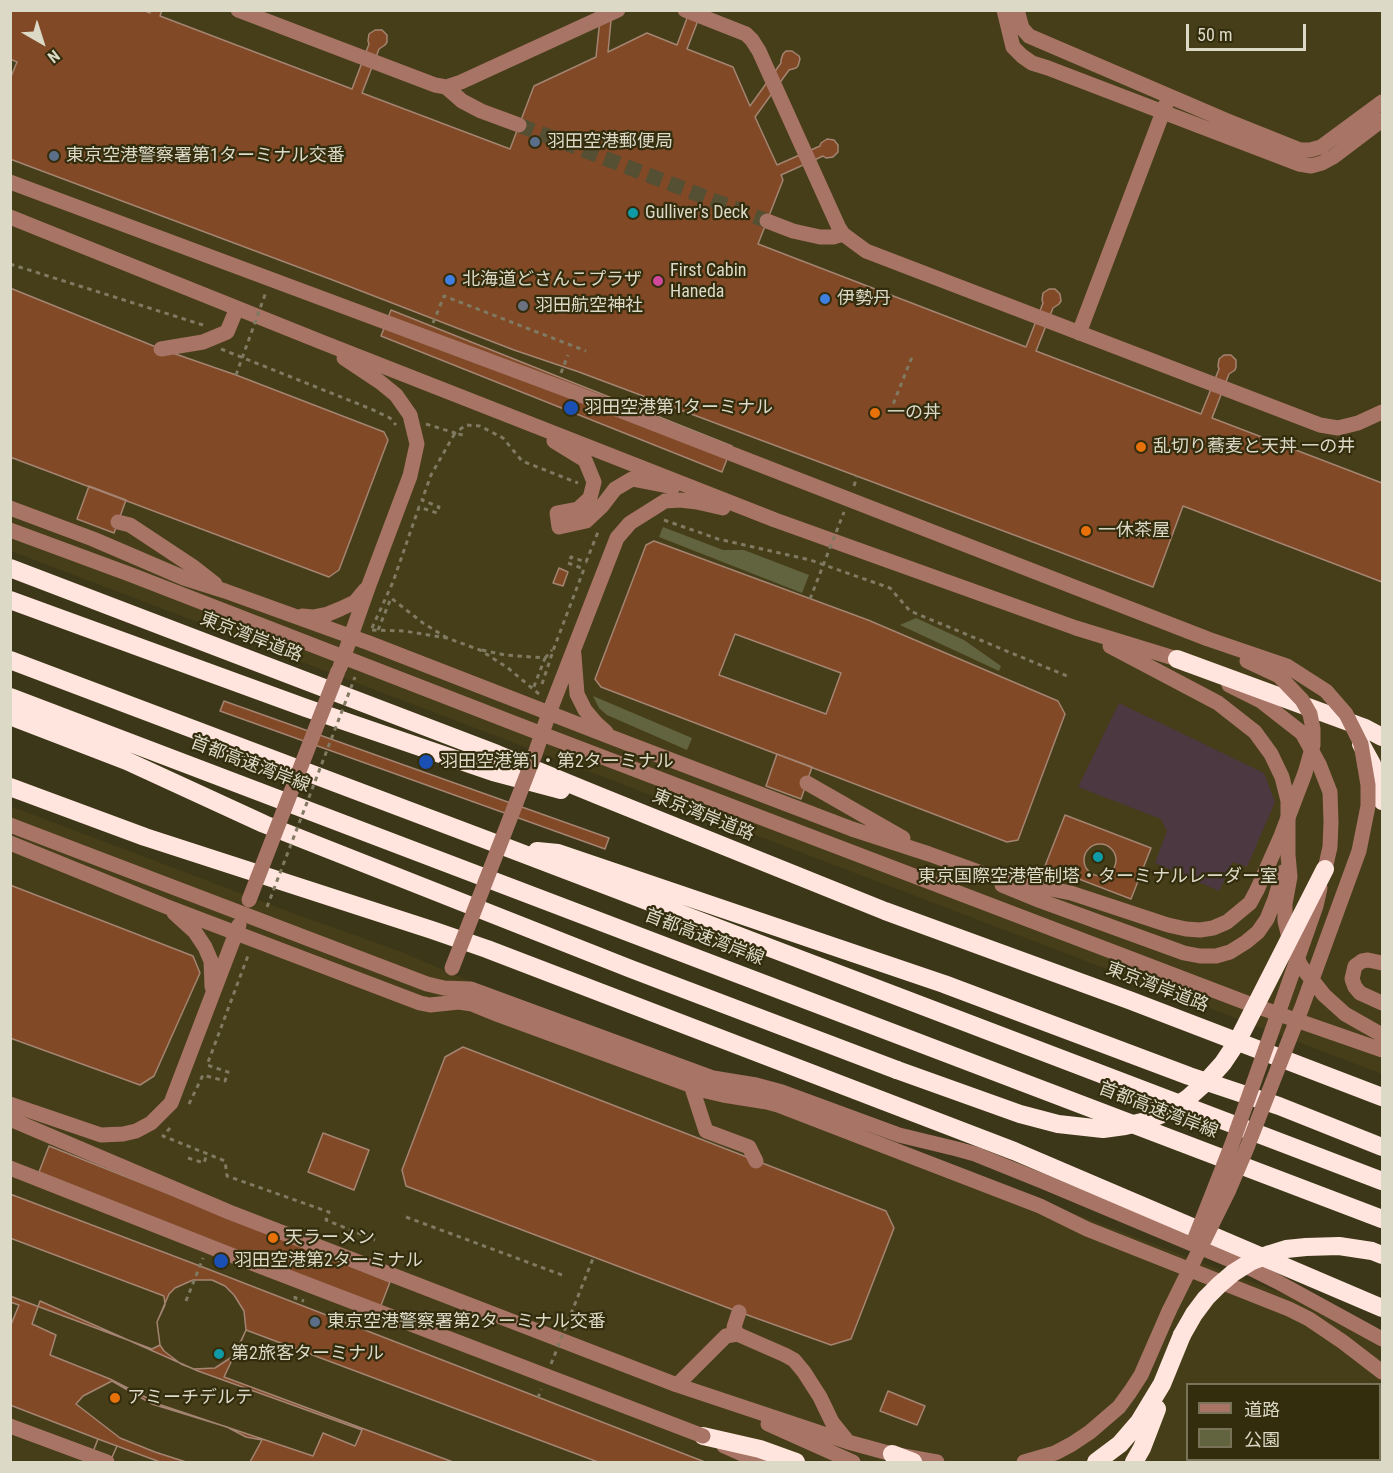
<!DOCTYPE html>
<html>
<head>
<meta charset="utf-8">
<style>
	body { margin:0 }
	#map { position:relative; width:1393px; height:1473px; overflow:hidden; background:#3d3719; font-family:"Roboto Condensed","Noto Sans JP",sans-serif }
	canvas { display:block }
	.frame { position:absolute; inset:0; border:12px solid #dcd9c7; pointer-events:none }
	.legend { position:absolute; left:1186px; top:1383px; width:195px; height:78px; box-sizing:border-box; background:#332d0e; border:2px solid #777258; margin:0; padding:8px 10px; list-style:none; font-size:18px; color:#dcd9c7 }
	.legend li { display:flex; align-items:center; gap:12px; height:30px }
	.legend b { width:30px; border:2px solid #777258 }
	.north { position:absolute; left:12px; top:12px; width:60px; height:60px; -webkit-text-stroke:4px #332d0e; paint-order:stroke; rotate:141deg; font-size:16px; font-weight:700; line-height:24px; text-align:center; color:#dcd9c7 }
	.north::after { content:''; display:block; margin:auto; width:21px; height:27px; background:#dcd9c7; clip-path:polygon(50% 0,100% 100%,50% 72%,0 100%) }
	.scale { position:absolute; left:1186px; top:24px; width:120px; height:27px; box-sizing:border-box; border:3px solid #dcd9c7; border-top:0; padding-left:8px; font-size:18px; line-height:21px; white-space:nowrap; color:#dcd9c7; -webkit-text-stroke:4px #332d0e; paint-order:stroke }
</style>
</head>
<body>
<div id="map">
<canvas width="1393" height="1473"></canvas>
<div class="frame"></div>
<ul class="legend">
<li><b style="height:8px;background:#a77466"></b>道路</li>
<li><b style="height:16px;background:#62643f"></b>公園</li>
</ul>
<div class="north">N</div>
<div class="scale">50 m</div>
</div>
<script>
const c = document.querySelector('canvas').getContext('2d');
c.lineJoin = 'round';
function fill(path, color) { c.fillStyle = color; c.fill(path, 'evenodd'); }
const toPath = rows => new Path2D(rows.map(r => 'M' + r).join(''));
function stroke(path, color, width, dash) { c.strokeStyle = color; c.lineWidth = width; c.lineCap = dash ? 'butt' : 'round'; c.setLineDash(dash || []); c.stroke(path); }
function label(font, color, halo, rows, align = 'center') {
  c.font = font + ' "Roboto Condensed","Noto Sans JP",sans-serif'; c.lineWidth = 4.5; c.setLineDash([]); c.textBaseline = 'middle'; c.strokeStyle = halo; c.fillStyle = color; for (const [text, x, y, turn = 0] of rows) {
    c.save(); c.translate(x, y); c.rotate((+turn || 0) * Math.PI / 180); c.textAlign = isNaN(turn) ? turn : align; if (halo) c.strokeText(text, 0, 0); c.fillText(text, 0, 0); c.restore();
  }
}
fill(toPath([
	[10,11,1382,11,1382,1074,11,551],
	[10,806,298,915,399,951,479,985,1382,1332,1382,1462,11,1462],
	[1188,1384,1380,1384,1380,1460,1188,1460]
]), '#463e18');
fill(toPath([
	[1119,703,1264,773,1275,802,1247,867,1233,862,1219,891,1155,863,1167,831,1161,819,1078,787]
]), '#4b3841');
fill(toPath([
	[663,527,723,550,744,550,809,575,802,593,659,537],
	[916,618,964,640,1001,666,999,671,900,625],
	[593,696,692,738,687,750,607,715,599,708]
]), '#62643f');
const building = toPath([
	[10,10,143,10,150,13,150,10,162,10,160,16,352,89,369,44,368,41,369,34,375,30,382,30,387,35,387,42,385,45,379,49,362,93,510,149,534,86,596,57,601,10,612,10,608,52,647,33,677,45,690,10,702,10,687,49,733,67,750,106,781,63,781,60,783,54,786,51,792,51,799,56,800,59,798,66,796,68,789,70,755,117,777,165,820,146,821,143,827,139,834,140,838,145,838,152,833,157,826,158,823,156,781,175,783,180,758,244,1026,347,1043,303,1042,300,1043,293,1049,289,1055,289,1060,294,1061,301,1059,304,1053,308,1036,351,1201,414,1219,369,1218,366,1219,359,1224,355,1231,355,1236,360,1236,367,1235,370,1229,374,1212,418,1382,483,1382,582,1183,506,1153,587,579,372,514,350,330,279,10,159,10,79,17,62,10,59,10,10],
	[10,288,161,349,236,375,384,432,388,440,339,570,329,577,10,457,10,288],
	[391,310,732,446,722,472,381,336,391,310],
	[89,486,126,500,114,533,77,519,89,486],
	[654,541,868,620,1058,701,1065,714,1018,840,1007,842,601,687,595,679,646,545,654,541],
	[559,568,568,572,563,586,553,583,559,568],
	[735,634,841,673,826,714,719,675,735,634],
	[224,701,609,838,605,849,220,711,224,701],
	[777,754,812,767,801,799,766,786,777,754],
	[1065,815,1151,848,1131,899,1045,866,1065,815],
	'1084 860a16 16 0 1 1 32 0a16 16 0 1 1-32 0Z',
	[10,885,193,956,200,973,154,1076,140,1085,10,1038,10,885],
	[463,1047,886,1211,894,1228,851,1339,831,1345,739,1312,406,1186,402,1170,445,1057,463,1047],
	[323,1133,369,1150,354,1190,308,1172,323,1133],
	[49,1146,390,1282,380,1308,39,1172,49,1146],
	[10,1194,200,1266,705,1462,160,1462,117,1446,110,1462,89,1462,98,1439,10,1405,10,1194],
	[10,1238,164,1296,165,1305,157,1322,160,1345,152,1349,10,1296,10,1238],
	[193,1280,212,1280,225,1286,234,1295,244,1311,246,1330,235,1355,215,1368,194,1369,181,1364,164,1351,160,1345,157,1322,169,1294,175,1288,193,1280],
	[40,1301,198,1371,362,1430,355,1446,323,1433,313,1456,161,1405,110,1379,50,1355,56,1335,32,1324,40,1301],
	[10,1302,19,1305,10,1327,10,1302],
	[246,1330,598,1462,453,1462,224,1377,246,1330],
	[112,1381,152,1404,227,1427,246,1437,262,1440,250,1462,186,1462,155,1452,120,1438,76,1404,83,1396,112,1381],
	[888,1391,925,1406,917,1425,880,1411,888,1391],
	[98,1439,117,1446,110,1462,89,1462,98,1439]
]);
fill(building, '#814926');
stroke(building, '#a48472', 1.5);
stroke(toPath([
	[519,125,767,221]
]), '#554f33', 15, [15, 8]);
stroke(toPath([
	[10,264,203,325],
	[433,323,444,296,586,351],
	[221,349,371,409,390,418,396,425],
	[561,373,568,355],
	[890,412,912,357],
	[426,424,455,433,466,425,480,426,503,438,522,461,578,483],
	[664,520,718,539,810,560,890,588,910,611,1067,676],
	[372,628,393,582,419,507,437,513,439,507,422,500,431,475,455,433,467,436],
	[378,630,391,598,423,623,447,638],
	[545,658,552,650],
	[542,684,554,648,584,569,568,563,571,557,586,562,598,532],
	[189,1104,203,1075,225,1081,228,1072,207,1065,249,953],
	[170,1128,163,1136,225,1161,227,1176,329,1212,326,1220,375,1240],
	[188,1158,204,1163,207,1154],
	[406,1217,562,1275],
	[295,1296,295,1298,304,1301],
	[186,1301,203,1258]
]), '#7f7a61', 3, [4.5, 4.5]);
stroke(toPath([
	[238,10,435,85,446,87,461,82,618,10],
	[685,10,746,34,752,40,759,51,839,228,843,234,866,251,1320,425,1338,428,1358,423,1382,412],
	[1004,10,1013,47,1022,56,1032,63,1048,68,1299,164,1311,166,1322,163,1333,157,1382,120],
	[1017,10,1022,28,1029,36,1225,120,1300,150,1310,150,1321,147,1382,102],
	[446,87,462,101,481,111,519,125],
	[10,217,324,343,775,520,1076,628,1177,659,1186,664],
	[767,221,793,231,820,237,834,237,843,234],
	[1079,333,1166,104],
	[161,349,203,342,227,332,237,308],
	[554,441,585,460,594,482,590,498,578,509,557,513,559,527,586,521,602,506,615,489,632,479,673,487],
	[10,508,93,539,184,578,225,591,369,643,616,739,852,829,929,854,979,872,1046,888,1071,893,1168,925,1186,929,1200,930,1213,928,1227,922,1250,903,1257,890],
	[118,522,130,525,192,566,215,584],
	[10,530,129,574,542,734,1247,1003,1382,1050],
	[302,616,313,617,328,614,340,609,355,602,365,590],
	[1110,646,1218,703,1255,732,1271,754,1282,777,1288,801,1288,855,1290,877,1285,904,1285,921,1290,942,1301,966,1324,995,1345,1014,1382,1035],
	[574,655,577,694,585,710,596,723,606,732],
	[340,667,369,585,410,476,417,444,410,415,396,395,380,382,344,358],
	[1229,685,1261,701,1302,733,1319,764,1330,792,1331,822,1330,847,1325,869],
	[535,754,549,713,617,538,630,523,665,501,680,500,697,502,723,508],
	[807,783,903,838],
	[10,825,427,984,444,988,471,989,713,1078,756,1085,782,1092,899,1135,957,1149,975,1154,1042,1181,1252,1269,1276,1281,1382,1339],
	[10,843,165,906,420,1003,430,1005,459,1002,472,1004,499,1015,706,1091,723,1095,767,1102,778,1105,1040,1206,1087,1229,1289,1309,1309,1319,1343,1342,1382,1372],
	[1002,885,1041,901,1184,953,1200,956,1216,956,1230,952,1246,942,1258,932,1267,919,1275,899,1283,872],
	[174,913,195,932,205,947,211,961,212,987],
	[1382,963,1368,960,1362,961,1355,966,1352,979,1355,987,1360,993,1382,1003],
	[691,1085,706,1131,749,1147,756,1161],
	[10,1104,101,1135,123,1134,136,1131,151,1123,171,1103,239,925],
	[10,1119,229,1212,677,1385,848,1442,892,1454,937,1462],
	[739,1312,734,1327,737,1334,785,1355,794,1360,804,1372,820,1397,832,1422,848,1442],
	[677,1385,726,1336,737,1334],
	[768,1424,853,1462],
	[10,1426,107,1462],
	[1380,1426,1382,1421],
	[724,1446,760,1462],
	[1024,1462,1055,1453,1072,1444,1090,1432,1119,1407,1130,1392,1141,1375,1169,1311],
	[1362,1462,1363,1460]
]), '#a77466', 15);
stroke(toPath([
	[10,568,497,754,597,795,885,911,1129,1000,1382,1097],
	[10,600,306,708,493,772,561,790],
	[1177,659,1365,728,1382,737],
	[10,660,508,848,1382,1181],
	[10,697,1382,1219],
	[10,716,127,761,264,824,631,969,897,1070],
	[1361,744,1372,764,1382,801],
	[10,787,145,837,432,930,487,949,1014,1151,1382,1308],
	[537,851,558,853,944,984,1189,1076,1279,1106,1382,1147],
	[703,1436,760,1449,796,1462],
	[892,1454,913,1462],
	[1096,1462,1120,1444,1139,1422,1162,1384,1182,1335],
	[1134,1462,1142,1448,1157,1409]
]), '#ffe5de', 18);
stroke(toPath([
	[236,375,266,292],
	[854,486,857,476],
	[810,599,844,512],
	[372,630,404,631,447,638,480,650,508,668,539,694],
	[482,650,505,655,545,658,533,689],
	[267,907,355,677],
	[551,1364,594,1256],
	[538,1398,541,1389]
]), '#7f7a61', 3, [4.5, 4.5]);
stroke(toPath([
	[10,182,565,389,1208,639,1287,666,1326,691,1346,714,1361,744,1368,785,1368,806,1359,851,1302,1007,1246,1150,1228,1192,1169,1311],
	[1247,661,1279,676,1302,700,1310,714,1313,729,1313,745,1305,773,1281,836,1257,890],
	[249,900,338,671],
	[452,968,535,754],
	[10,1168,236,1257,703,1436],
	[1195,1238,1232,1144,1316,906,1320,888]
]), '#a77466', 15);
stroke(toPath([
	[897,1070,1020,1114,1058,1124,1103,1129,1125,1126,1146,1121,1167,1112,1188,1098,1206,1082,1223,1063,1237,1042,1325,869],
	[1182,1335,1194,1314,1206,1298,1219,1285,1233,1273,1252,1261,1270,1254,1286,1249,1306,1247,1339,1246,1372,1251,1382,1255]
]), '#ffe5de', 18);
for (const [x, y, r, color] of [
	[535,142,6,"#5c6f8a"],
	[54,156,6,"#5c6f8a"],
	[633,213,6,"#0f9aa8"],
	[450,280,6,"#3f7fe0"],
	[658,281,6,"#d1479c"],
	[825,299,6,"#3f7fe0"],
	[523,306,6,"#6b7280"],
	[571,408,8,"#1a4fb4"],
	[875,413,6,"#e8710a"],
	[1141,447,6,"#e8710a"],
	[1086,531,6,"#e8710a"],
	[426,762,8,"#1a4fb4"],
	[1098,857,6,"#0f9aa8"],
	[273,1238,6,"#e8710a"],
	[221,1261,8,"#1a4fb4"],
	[315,1322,6,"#5c6f8a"],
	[219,1354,6,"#0f9aa8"],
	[115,1398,6,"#e8710a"]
]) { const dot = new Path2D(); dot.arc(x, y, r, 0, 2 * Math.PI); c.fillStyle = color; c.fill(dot); stroke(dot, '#332d0e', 2); }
label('18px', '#dcd9c7', '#332d0e', [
	["羽田空港郵便局",547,142],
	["東京空港警察署第1ターミナル交番",66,156],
	["Gulliver's Deck",645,213],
	["First Cabin",670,271],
	["Haneda",670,292],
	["北海道どさんこプラザ",462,280],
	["伊勢丹",837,299],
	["羽田航空神社",535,306],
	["羽田空港第1ターミナル",584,408],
	["一の丼",887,413],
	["乱切り蕎麦と天丼 一の井",1153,447],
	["一休茶屋",1098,531],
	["羽田空港第1・第2ターミナル",440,762],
	["東京国際空港管制塔・ターミナルレーダー室",1098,877,"center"],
	["天ラーメン",285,1238],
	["羽田空港第2ターミナル",234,1261],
	["東京空港警察署第2ターミナル交番",327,1322],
	["第2旅客ターミナル",231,1354],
	["アミーチデルテ",127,1398]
], 'left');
label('18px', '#dcd9c7', '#332d0e', [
	["東京湾岸道路",251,638,21],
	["首都高速湾岸線",250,765,21],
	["東京湾岸道路",703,816,22],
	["首都高速湾岸線",704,938,21],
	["東京湾岸道路",1157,988,21],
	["首都高速湾岸線",1158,1111,21]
]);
</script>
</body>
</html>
